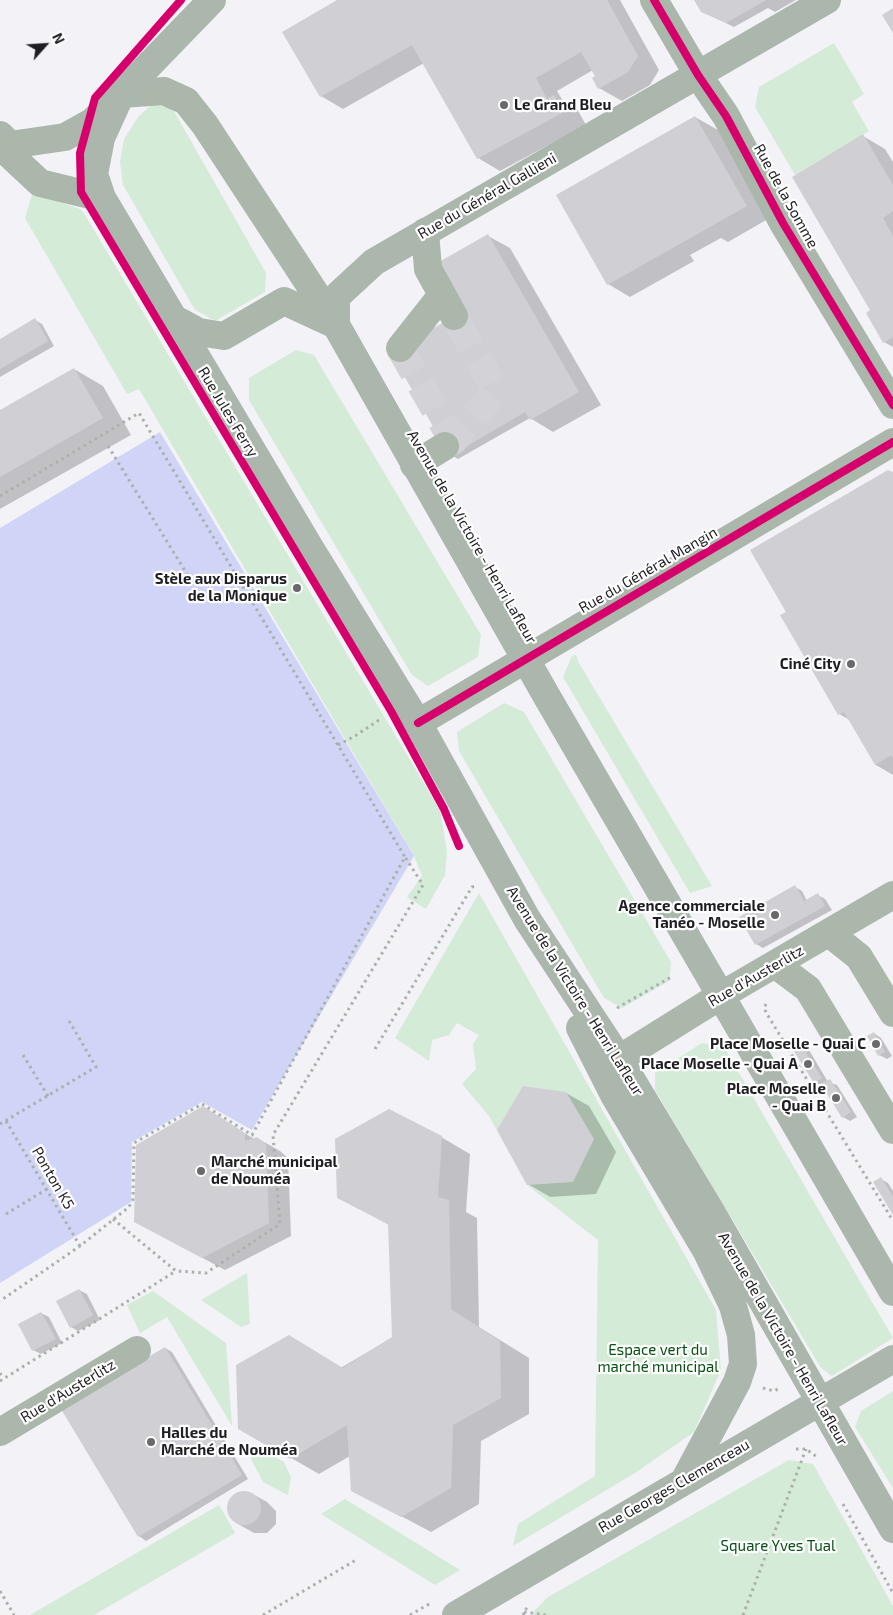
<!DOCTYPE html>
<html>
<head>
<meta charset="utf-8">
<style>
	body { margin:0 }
	#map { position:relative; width:893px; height:1615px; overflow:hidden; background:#f2f2f7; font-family:"Exo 2",sans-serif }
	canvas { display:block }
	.north { position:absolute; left:20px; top:20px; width:50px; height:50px; -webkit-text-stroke:4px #fefefe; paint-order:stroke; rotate:64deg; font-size:14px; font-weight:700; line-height:20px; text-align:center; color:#1f1f23 }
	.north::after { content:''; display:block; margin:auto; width:18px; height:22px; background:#1f1f23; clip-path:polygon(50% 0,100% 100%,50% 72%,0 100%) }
</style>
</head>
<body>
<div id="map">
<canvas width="893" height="1615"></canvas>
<div class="north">N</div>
</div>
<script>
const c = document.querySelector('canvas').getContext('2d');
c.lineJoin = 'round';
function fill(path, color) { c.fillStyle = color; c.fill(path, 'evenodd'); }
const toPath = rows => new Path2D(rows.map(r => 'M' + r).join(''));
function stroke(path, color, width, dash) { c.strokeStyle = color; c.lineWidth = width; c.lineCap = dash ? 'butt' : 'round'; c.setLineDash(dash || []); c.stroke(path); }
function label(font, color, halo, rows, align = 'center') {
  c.font = font + ' "Exo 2",sans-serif'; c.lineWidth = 4.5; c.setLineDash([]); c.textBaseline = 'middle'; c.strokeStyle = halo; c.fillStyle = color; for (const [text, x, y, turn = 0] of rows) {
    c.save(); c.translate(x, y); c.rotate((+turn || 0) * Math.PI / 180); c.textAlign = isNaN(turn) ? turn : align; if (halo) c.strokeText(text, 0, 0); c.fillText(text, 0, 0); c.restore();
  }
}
fill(toPath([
	[834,43,864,94,852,102,869,131,795,175,755,107,759,87],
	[155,102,171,106,266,273,265,292,215,321,195,310,123,185,120,162,124,139,139,116],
	[33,192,82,210,440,810,447,852,445,875,426,909,407,897,422,876,414,856,139,389,127,394,25,218],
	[296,350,314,355,481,635,478,657,428,686,412,675,249,400,249,378],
	[576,655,579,663,712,886,690,893,563,677,572,656],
	[504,703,524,712,671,962,669,981,622,1008,604,998,459,751,457,732],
	[479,893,716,1310,721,1370,694,1432,635,1473,513,1546,518,1524,595,1476,598,1240,527,1185,489,1116,462,1084,476,1069,473,1044,479,1035,457,1023,449,1035,432,1040,429,1061,395,1038],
	[702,1043,724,1047,893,1338,832,1376,821,1368,655,1090,655,1073],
	[247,1273,250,1324,241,1327,201,1300],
	[153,1291,226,1343,232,1426,167,1317,140,1333,127,1305],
	[893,1391,893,1488,855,1427,861,1411],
	[253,1444,284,1462,291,1477,288,1495,263,1482,251,1459],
	[789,1460,813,1464,893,1606,893,1615,533,1615,533,1612,548,1597],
	[345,1499,460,1570,435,1585,321,1514],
	[219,1505,235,1533,94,1615,30,1615]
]), '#d4ebd7');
fill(toPath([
	[160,432,414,856,252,1130,202,1102,132,1142,131,1202,0,1283,0,528]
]), '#d0d4f7');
fill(toPath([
	[339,0,620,0,659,70,650,85,622,101,599,88,593,78,597,77,593,70,557,91,563,101,577,109,586,125,500,171,478,158,424,63,343,109,321,96],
	[695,0,796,0,775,12,768,8,734,27,709,15],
	[695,117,718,130,768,219,728,242,721,238,690,255,694,261,630,297,608,284],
	[863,136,885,149,893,162,893,347,884,342,872,310],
	[488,236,510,248,601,405,553,432,530,418,458,459,451,455,469,312],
	[35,320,42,324,54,346,0,377,0,340],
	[74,369,103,386,131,435,0,509,0,412],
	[893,473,893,775,876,765,850,720,839,714,787,612],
	[795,887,802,891,807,901,818,895,825,899,832,910,763,948,756,944],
	[874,1033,881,1038,892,1056,887,1059,879,1055],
	[801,1046,809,1050,828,1082,837,1085,857,1117,850,1121,843,1117,822,1086,815,1082],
	[566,1093,589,1106,616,1152,596,1194,550,1197,528,1184],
	[225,1121,254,1139,257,1138,280,1151,288,1158,291,1236,225,1270,158,1234],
	[441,1137,470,1154,466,1212,477,1218,479,1327,529,1358,529,1414,481,1441,479,1504,431,1532,352,1490,350,1456,319,1474,239,1428,393,1337,389,1225,339,1198],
	[881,1179,888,1183,893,1191,893,1212],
	[79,1290,87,1294,100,1320,78,1331,71,1327],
	[41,1313,49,1317,62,1343,41,1354,33,1350],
	[165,1348,172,1352,248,1479,146,1541,139,1536],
	[238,1493,251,1493,267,1502,276,1511,276,1524,267,1533,254,1533,238,1524,229,1514,229,1502]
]), '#0003');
fill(toPath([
	[337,0,607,0,638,56,628,72,598,89,592,78,595,76,581,52,536,78,547,99,554,95,564,112,477,159,412,45,320,97,282,32],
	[694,0,766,0,726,23,701,12],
	[893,8,893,33,882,15],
	[695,116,747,206,607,285,556,195],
	[863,134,893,185,893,211,883,218,893,236,893,337,883,343,866,313,870,310,792,177],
	[488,234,579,392,530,420,525,412,450,456,391,353,466,309,439,262],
	[35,318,48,341,0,369,0,339],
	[74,368,103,418,0,477,0,410],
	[888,470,893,472,893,758,891,755,875,765,844,712,838,715,780,615,786,612,750,550],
	[795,885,804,901,818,893,825,906,755,945,739,917],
	[874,1032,885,1052,878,1056,867,1036],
	[801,1045,822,1078,814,1083,793,1050],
	[830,1079,851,1112,842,1118,821,1084],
	[523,1086,566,1092,594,1139,573,1182,527,1185,497,1130],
	[203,1106,245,1133,245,1141,257,1137,266,1144,269,1223,202,1258,134,1222,136,1145],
	[389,1109,442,1136,438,1197,449,1200,451,1309,500,1341,501,1398,453,1425,451,1488,401,1517,351,1491,347,1425,290,1459,238,1429,236,1365,289,1335,343,1368,392,1337,388,1224,337,1198,335,1139],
	[881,1177,893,1197,893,1215,873,1182],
	[79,1289,93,1315,70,1328,56,1301],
	[41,1312,56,1339,32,1351,18,1324],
	[165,1347,242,1475,138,1537,61,1409],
	'227 1508a17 17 0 1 1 34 0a17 17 0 1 1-34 0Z'
]), '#d0d0d4');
stroke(toPath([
	[400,348,453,441],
	[445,446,453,441,496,391,454,316]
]), '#d2d2d7', 28, [28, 14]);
stroke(toPath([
	[108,446,192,582],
	[0,496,139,413,405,857,252,1135,202,1104,134,1143,133,1199,129,1207,80,1246,0,1301],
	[338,745,355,736,382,718],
	[766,1004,764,1008,767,1014,893,1221],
	[617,1008,673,976],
	[375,1049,472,887,476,886],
	[23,1055,48,1096],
	[6,1121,80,1246],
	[0,1124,96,1067,68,1019],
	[6,1214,47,1189],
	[113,1219,176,1271,206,1273,280,1224,273,1135,423,885,405,857],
	[0,1373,3,1379],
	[0,1381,176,1271],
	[763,1388,774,1391,780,1388],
	[796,1449,806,1449,817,1457],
	[843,1504,893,1593],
	[0,1591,14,1615],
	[524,1612,546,1615],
	[263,1615,356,1560],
	[410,1615,431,1603],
	[524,1615,523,1612,527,1608],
	[743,1615,806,1449]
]), '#aab1ab', 3, [2.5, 4]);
stroke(toPath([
	[654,0,698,75,726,116,783,223,893,405],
	[0,135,10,145,10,155,40,183,102,198],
	[10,145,65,137,92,122,121,94,164,91,186,101,205,125,336,325],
	[425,232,428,269,454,316],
	[173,318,199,332,224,336,284,301,336,325],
	[400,348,442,295],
	[414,465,445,446],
	[418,723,893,442],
	[829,933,859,957,893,1013],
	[776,965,808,989,893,1130],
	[619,1059,720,996,893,895],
	[0,1432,137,1350]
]), '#aab7aa', 28);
stroke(toPath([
	[212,0,121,94,101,138,94,174,102,198,310,548,418,723,527,919,619,1059,709,1208,893,1529],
	[827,0,374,262,336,297,336,325,546,695,893,1292],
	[580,1028,614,1095,706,1250,733,1306,741,1335,743,1364,737,1382,684,1481],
	[456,1615,893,1359]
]), '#abb7ad', 28);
stroke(toPath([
	[181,0,95,98,80,153,81,192,391,711,444,809,459,846],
	[654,0,698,75,726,116,783,223,893,405],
	[418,723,893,442]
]), '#d6006c', 8);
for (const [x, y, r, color] of [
	[504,105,5,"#69696d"],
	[297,588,5,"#69696d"],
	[851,664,5,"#69696d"],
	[775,915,5,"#69696d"],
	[876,1044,5,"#69696d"],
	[808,1064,5,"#69696d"],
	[836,1098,5,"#69696d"],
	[201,1171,5,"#69696d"],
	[151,1442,5,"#69696d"]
]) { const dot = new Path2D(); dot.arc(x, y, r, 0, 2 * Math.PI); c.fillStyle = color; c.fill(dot); stroke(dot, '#fefefe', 2); }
label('bold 15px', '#1f1f23', '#fefefe', [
	["Le Grand Bleu",514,105,"left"],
	["Stèle aux Disparus",287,579],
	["de la Monique",287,596],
	["Ciné City",841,664],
	["Agence commerciale",765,906],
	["Tanéo - Moselle",765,923],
	["Place Moselle - Quai C",866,1044],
	["Place Moselle - Quai A",798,1064],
	["Place Moselle",826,1089],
	["- Quai B",826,1106],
	["Marché municipal",211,1162,"left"],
	["de Nouméa",211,1179,"left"],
	["Halles du",161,1433,"left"],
	["Marché de Nouméa",161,1450,"left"]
], 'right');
label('15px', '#1f1f23', '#fefefe', [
	["Rue du Général Gallieni",487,196,-30],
	["Rue de la Somme",786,196,61],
	["Rue Jules Ferry",228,412,59],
	["Avenue de la Victoire - Henri Lafleur",472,537,60],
	["Rue du Général Mangin",648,570,-30],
	["Rue d'Austerlitz",756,976,-30],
	["Avenue de la Victoire - Henri Lafleur",575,991,58],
	["Ponton K5",53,1178,60],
	["Avenue de la Victoire - Henri Lafleur",783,1339,60],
	["Rue d'Austerlitz",68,1391,-31],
	["Rue Georges Clemenceau",674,1486,-30]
]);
label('15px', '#065013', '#fefefe', [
	["Espace vert du",658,1350],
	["marché municipal",658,1367],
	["Square Yves Tual",778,1546]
]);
</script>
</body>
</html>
